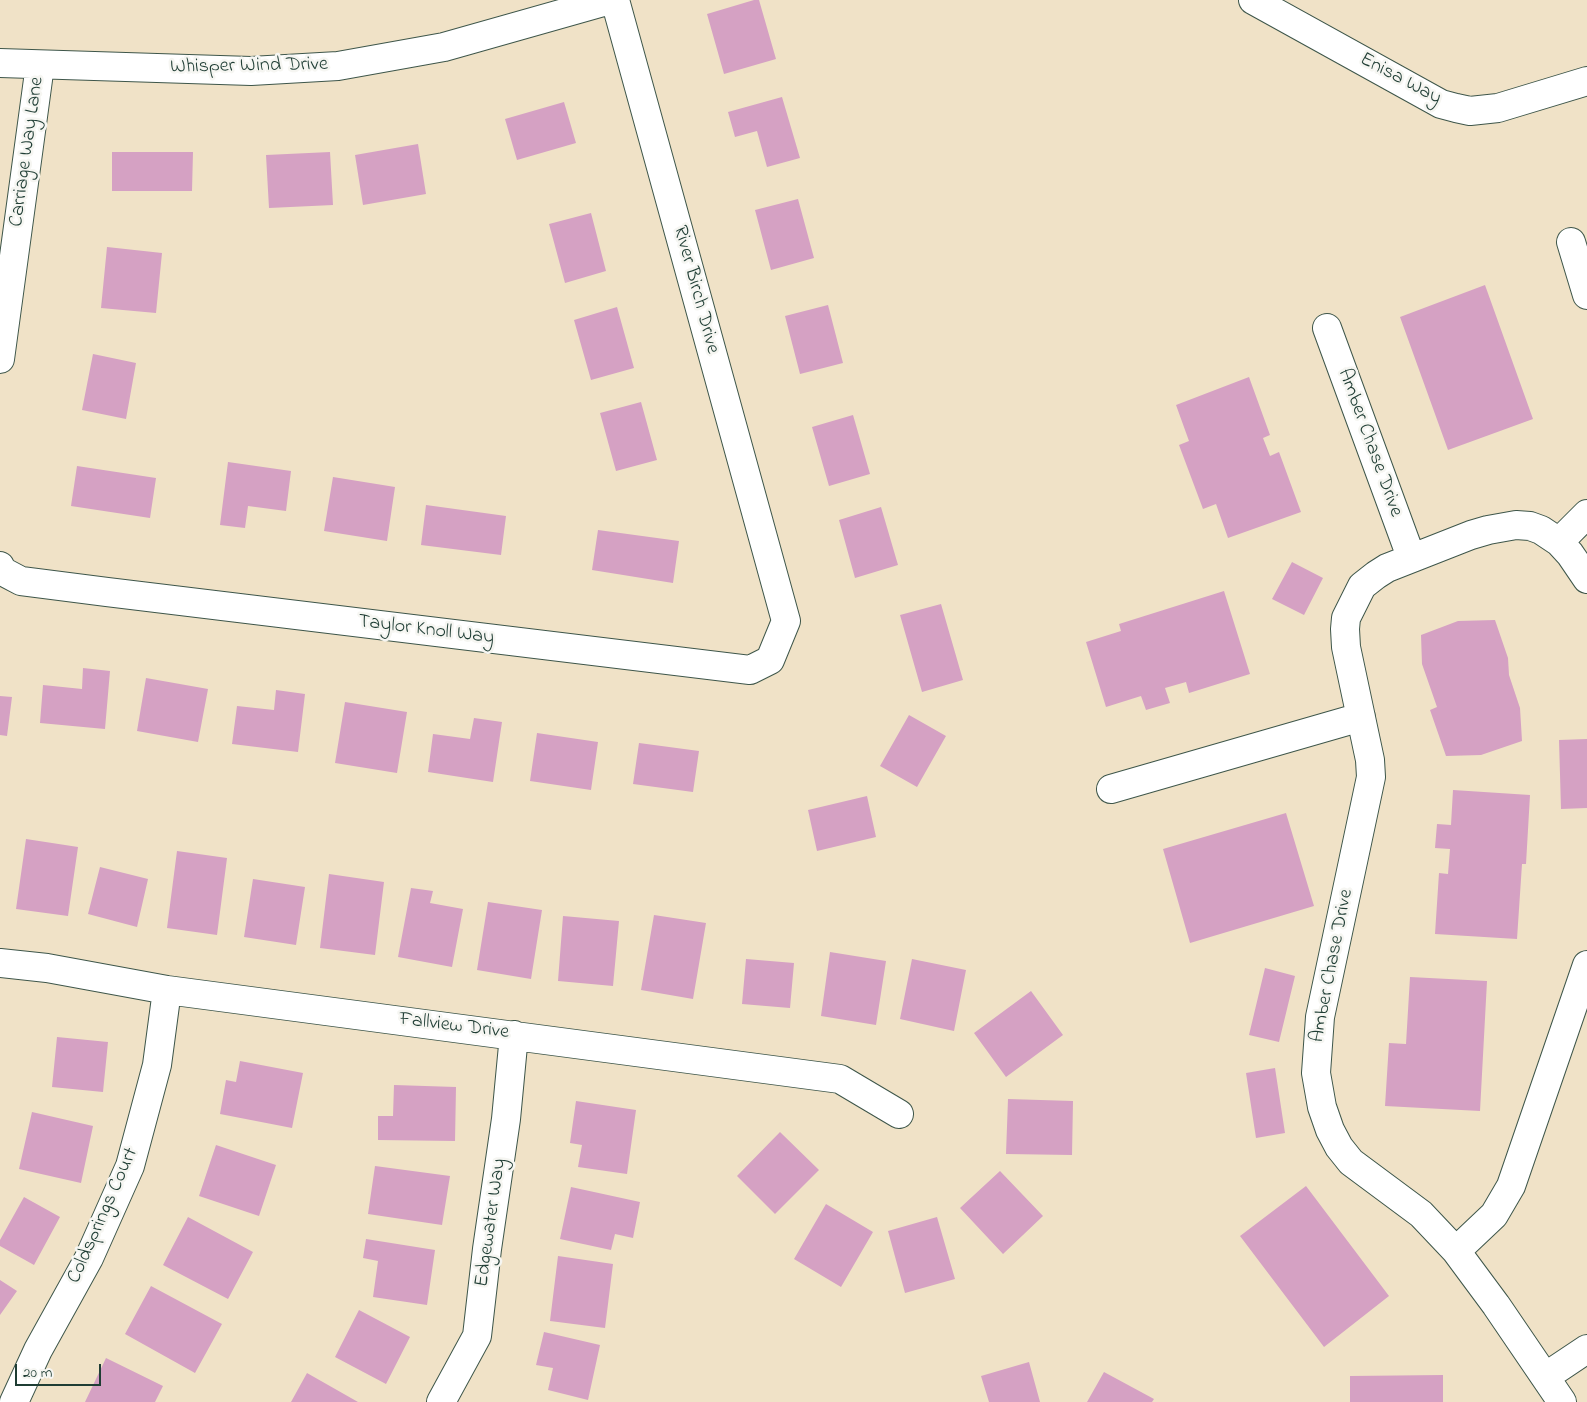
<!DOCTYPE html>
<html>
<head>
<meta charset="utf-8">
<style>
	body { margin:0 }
	#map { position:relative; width:1587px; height:1402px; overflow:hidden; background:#f0e2c7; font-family:"Indie Flower",sans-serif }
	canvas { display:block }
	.scale { position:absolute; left:15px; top:1364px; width:86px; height:22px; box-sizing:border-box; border:2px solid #1f3d34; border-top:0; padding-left:6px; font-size:15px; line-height:18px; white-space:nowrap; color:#1f3d34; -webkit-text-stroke:4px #f6f6f2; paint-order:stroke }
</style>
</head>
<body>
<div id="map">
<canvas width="1587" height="1402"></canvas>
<div class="scale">20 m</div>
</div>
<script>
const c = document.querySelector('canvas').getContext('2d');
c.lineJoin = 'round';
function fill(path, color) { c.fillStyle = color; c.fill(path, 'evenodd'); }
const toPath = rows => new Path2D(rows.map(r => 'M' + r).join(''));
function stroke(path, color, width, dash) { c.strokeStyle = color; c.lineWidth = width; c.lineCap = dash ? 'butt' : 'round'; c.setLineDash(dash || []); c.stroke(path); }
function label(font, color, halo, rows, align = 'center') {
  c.font = font + ' "Indie Flower",sans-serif'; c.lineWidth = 5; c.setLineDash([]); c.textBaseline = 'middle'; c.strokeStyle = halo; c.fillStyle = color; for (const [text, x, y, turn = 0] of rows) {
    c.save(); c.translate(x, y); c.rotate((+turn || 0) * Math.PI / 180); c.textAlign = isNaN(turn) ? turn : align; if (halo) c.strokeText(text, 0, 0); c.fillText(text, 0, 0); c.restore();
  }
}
fill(toPath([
	[754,0,759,0,776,59,724,74,707,14],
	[782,97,800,158,767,167,757,131,735,137,728,112],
	[564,102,576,143,517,160,505,119],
	[418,144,426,194,363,205,355,155],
	[112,152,193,152,192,191,112,191],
	[330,152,333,205,269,208,266,155],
	[798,199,814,258,771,270,755,210],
	[591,213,606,271,565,283,549,224],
	[107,247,162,253,156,313,101,308],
	[1485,285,1533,419,1448,450,1400,317],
	[828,305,843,363,800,374,785,316],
	[617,307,634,368,591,380,574,320],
	[93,354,136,363,126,419,82,410],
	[1249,377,1270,435,1263,438,1270,456,1279,452,1301,512,1228,538,1216,504,1203,509,1179,445,1189,441,1176,405],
	[641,402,657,460,616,471,600,413],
	[853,415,870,474,829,486,812,427],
	[228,462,291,471,286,511,248,506,245,528,220,525],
	[77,466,156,478,150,518,71,506],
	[333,477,395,487,387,541,324,531],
	[426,505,506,516,501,555,421,545],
	[881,507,898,565,855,578,839,520],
	[598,530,679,541,673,583,592,570],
	[1292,562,1323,578,1304,615,1272,599],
	[1224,591,1250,674,1189,693,1186,682,1165,688,1170,703,1146,710,1141,696,1106,707,1086,642,1121,631,1119,624],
	[941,604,963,680,922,692,900,615],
	[1495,620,1508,658,1509,675,1520,708,1522,741,1481,755,1446,756,1430,710,1437,707,1422,664,1421,635,1458,621],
	[83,668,110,671,105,729,40,723,43,685,82,689],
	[146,678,208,689,198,742,137,731],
	[276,690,305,694,298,752,232,744,237,706,274,710],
	[0,696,12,697,7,736,0,735],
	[345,702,407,712,397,773,335,763],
	[909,715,946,736,917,787,880,766],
	[474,718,502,722,493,782,428,772,433,734,470,739],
	[537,733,598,742,591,790,530,781],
	[1587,739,1587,808,1561,809,1559,740],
	[639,743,699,751,693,792,633,784],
	[1453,790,1530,795,1526,864,1522,864,1517,939,1435,934,1439,873,1448,874,1450,849,1435,848,1437,824,1451,825],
	[867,796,876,837,817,851,808,810],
	[1286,813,1314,906,1190,943,1163,849],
	[26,839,78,847,68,916,16,909],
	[177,851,227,858,217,935,167,928],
	[100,867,148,879,137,927,88,914],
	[329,874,384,882,375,955,320,948],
	[253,879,305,887,296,945,244,937],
	[411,888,433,891,430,903,463,909,452,967,398,957],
	[488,902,542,910,531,979,477,970],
	[654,915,706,923,693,999,641,990],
	[563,916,619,921,613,986,558,981],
	[830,952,886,961,876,1025,821,1016],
	[746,959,794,963,790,1008,742,1004],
	[912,959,966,970,954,1031,900,1019],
	[1265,968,1295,976,1279,1042,1249,1035],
	[1410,977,1487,981,1480,1111,1385,1106,1389,1043,1406,1044],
	[1031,991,1063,1035,1006,1077,974,1033],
	[57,1037,108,1042,103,1092,52,1087],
	[240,1061,303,1073,292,1128,220,1114,226,1080,236,1082],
	[1275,1068,1285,1133,1256,1138,1246,1073],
	[394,1085,456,1087,455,1141,378,1140,378,1116,393,1116],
	[1008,1099,1073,1101,1072,1155,1006,1154],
	[576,1101,636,1110,627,1174,578,1167,582,1145,570,1143],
	[32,1112,93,1126,81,1183,19,1169],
	[780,1132,819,1170,775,1214,737,1176],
	[216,1145,276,1165,259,1216,199,1196],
	[375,1166,450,1176,442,1225,368,1214],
	[1000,1171,1043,1216,1003,1254,960,1208],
	[1306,1186,1389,1296,1324,1347,1240,1236],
	[571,1187,640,1202,633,1238,615,1234,611,1250,560,1239],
	[24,1197,60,1217,34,1265,0,1246,0,1240],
	[826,1204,873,1232,841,1287,794,1259],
	[188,1217,253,1252,228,1299,163,1265],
	[937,1217,955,1279,905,1293,888,1231],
	[366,1239,435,1250,427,1305,373,1297,378,1261,363,1258],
	[558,1256,613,1264,605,1328,550,1321],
	[0,1280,17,1291,0,1315],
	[151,1286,222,1324,195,1373,125,1334],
	[359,1310,410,1337,386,1384,335,1357],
	[544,1332,600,1345,588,1400,548,1390,553,1368,536,1365],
	[106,1358,163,1386,155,1402,85,1402],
	[1029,1362,1040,1402,989,1402,981,1376],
	[1104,1372,1154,1399,1152,1402,1087,1402],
	[307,1373,358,1402,291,1402],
	[1443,1375,1443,1402,1350,1402,1350,1376]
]), '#d5a1c3');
const minor = toPath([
	[1253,0,1441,104,1456,108,1470,111,1498,108,1587,81],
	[0,63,251,71,338,66,444,47,610,0],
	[1571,242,1587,295],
	[1327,328,1411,557],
	[0,359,40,65],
	[1559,542,1587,514],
	[0,566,2,571,21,581,107,592,750,670,770,660,786,621,615,0],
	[1111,789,1361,717],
	[0,963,47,968,167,990,840,1079,899,1114],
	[1456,1251,1494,1215,1511,1186,1587,965],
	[1545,1377,1587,1349],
	[14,1402,38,1350,89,1258,130,1166,157,1065,167,990],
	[441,1402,477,1336,487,1249,506,1119,514,1035],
	[1562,1402,1496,1305,1456,1251,1421,1214,1351,1162,1339,1147,1330,1130,1322,1107,1316,1073,1320,1017,1371,777,1370,760,1346,647,1345,629,1346,618,1362,586,1376,575,1387,568,1471,535,1488,530,1516,525,1530,526,1541,530,1559,542,1570,554,1587,579]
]);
stroke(minor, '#3e564a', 30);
stroke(minor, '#fff', 28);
label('20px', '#1f3d34', '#f6f6f2', [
	["Whisper Wind Drive",249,67,-1],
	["Enisa Way",1400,80,28],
	["Carriage Way Lane",28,152,-82],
	["River Birch Drive",695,290,75],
	["Amber Chase Drive",1369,443,70],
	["Taylor Knoll Way",426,631,7],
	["Amber Chase Drive",1333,966,-79],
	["Fallview Drive",454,1027,7],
	["Coldsprings Court",104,1216,-66],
	["Edgewater Way",492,1223,-82]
]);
</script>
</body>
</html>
